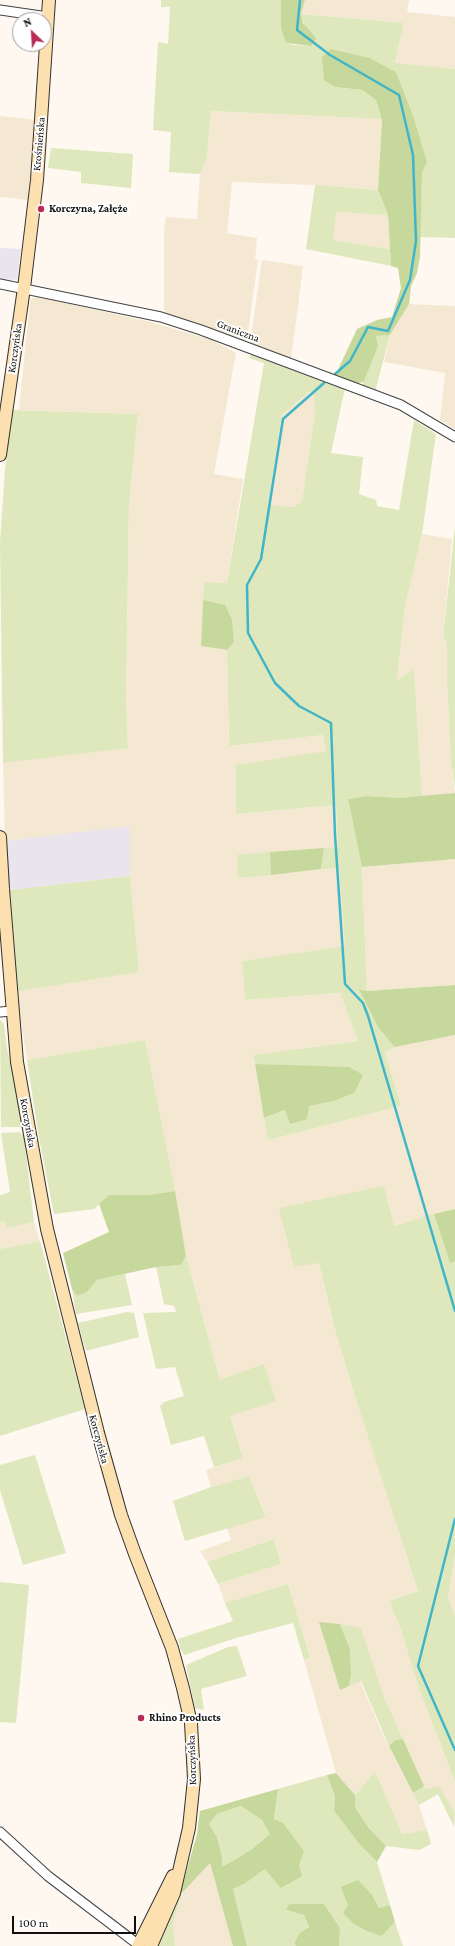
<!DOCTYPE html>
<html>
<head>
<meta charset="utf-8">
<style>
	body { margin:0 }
	#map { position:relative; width:455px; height:1946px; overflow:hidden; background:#fef8f1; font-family:"Crimson Pro",serif }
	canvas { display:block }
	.north { position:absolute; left:12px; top:12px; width:40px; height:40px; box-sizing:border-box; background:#fff; border:1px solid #9f9f9f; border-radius:50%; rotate:335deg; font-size:11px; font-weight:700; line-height:16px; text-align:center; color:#0f0f0f }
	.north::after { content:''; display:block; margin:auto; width:14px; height:18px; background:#ba2b56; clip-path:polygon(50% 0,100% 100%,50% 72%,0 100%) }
	.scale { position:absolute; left:12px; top:1916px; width:124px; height:18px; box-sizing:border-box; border:2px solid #0f0f0f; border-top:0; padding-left:5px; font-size:12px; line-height:14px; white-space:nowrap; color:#0f0f0f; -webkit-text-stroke:3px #fff; paint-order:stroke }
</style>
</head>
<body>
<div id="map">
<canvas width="455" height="1946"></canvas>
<div class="north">N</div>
<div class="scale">100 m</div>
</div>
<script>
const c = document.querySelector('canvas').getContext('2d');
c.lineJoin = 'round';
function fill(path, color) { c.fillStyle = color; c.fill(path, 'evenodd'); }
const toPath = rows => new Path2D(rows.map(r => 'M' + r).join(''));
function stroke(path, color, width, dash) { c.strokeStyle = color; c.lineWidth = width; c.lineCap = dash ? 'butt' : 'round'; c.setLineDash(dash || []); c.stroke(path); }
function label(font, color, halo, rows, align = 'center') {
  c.font = font + ' "Crimson Pro",serif'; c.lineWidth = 4; c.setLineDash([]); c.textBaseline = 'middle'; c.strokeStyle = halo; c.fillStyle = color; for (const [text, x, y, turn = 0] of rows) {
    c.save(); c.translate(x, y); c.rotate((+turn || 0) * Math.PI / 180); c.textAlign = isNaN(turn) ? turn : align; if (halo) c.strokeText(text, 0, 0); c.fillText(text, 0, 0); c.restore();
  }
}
fill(toPath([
	[0,248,21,249,17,280,0,279],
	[130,825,130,876,10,890,5,841]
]), '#eae4ed');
fill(toPath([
	[305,0,409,0,407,12,455,17,455,69,395,64,404,23,301,14],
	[211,111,381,119,382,121,378,190,314,185,232,182,227,233,257,238,255,259,258,260,248,333,244,342,166,315,164,309,164,229,166,217,197,219,200,174,207,157],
	[0,116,35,120,28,200,0,197],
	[335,212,388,215,390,249,333,240],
	[262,260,303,266,291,360,250,344],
	[39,297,150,322,212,340,236,353,214,474,243,479,227,583,204,582,201,646,227,650,229,746,323,735,326,751,236,814,336,805,338,847,239,878,339,867,345,946,242,961,245,1000,340,993,358,1041,253,1055,268,1140,401,1106,385,1052,395,1047,455,1035,455,1209,394,1226,384,1186,319,1263,335,1330,358,1406,418,1591,389,1601,401,1630,418,1686,455,1782,455,1813,439,1786,425,1789,384,1697,361,1628,319,1622,360,1681,384,1737,419,1805,427,1830,402,1834,375,1771,355,1795,336,1773,304,1660,310,1657,288,1584,225,1603,218,1584,281,1564,274,1539,207,1562,200,1551,231,1540,227,1528,266,1516,249,1476,211,1487,206,1470,243,1458,230,1416,275,1401,220,1380,186,1256,145,1040,27,1060,16,992,139,972,130,876,130,826,5,841,3,763,128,747,126,694,129,506,138,414,19,410,30,302,32,298],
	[409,304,455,306,455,429,440,420,445,373,384,362,390,335],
	[310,391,314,396,315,412,302,501,293,507,267,505,282,415],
	[422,534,452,539,443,636,447,644,447,682,451,764,455,793,422,797,414,669,397,680,405,607],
	[455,859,455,985,367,991,362,867],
	[4,1221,6,1228,34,1222,40,1241,0,1249,0,1222],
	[455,1558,455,1615,448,1598],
	[210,1863,233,1946,175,1946,173,1923,182,1893]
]), '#f4e8d2');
fill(toPath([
	[161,0,281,0,286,43,294,45,311,46,301,14,404,23,395,63,455,69,455,238,420,237,422,173,427,162,396,72,335,87,362,90,376,100,381,119,211,111,207,157,200,174,169,172,171,132,153,130,158,42,168,44,170,7,161,7],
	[51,148,133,154,131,188,81,183,81,172,48,168],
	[315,185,378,190,388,215,336,212,333,240,390,249,391,266,306,249],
	[390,335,375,392,362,387,363,381,378,346,376,336],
	[252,353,345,388,331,453,363,457,359,494,376,500,377,506,399,510,414,420,436,434,422,534,405,607,397,680,414,669,422,797,400,798,367,796,348,799,362,867,367,991,360,989,395,1047,385,1052,401,1106,268,1140,264,1118,286,1110,334,1101,354,1093,297,1066,255,1064,253,1055,358,1041,340,993,245,1000,242,961,345,946,339,868,321,869,324,848,338,847,336,805,236,814,236,765,326,751,323,735,229,746,227,650,234,642,203,600,204,582,227,583,264,363,249,358],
	[310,391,314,396,315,412,302,501,293,507,268,505,282,415],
	[12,410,138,414,129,506,126,694,128,748,3,763,0,542,5,470],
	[455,526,455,787,451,764,447,682,447,644,443,636],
	[270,852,271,875,238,878,237,855],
	[130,876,139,972,16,992,10,890],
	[0,1020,4,1024,7,1049,25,1124,19,1127,1,1127],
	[145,1040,175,1191,148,1195,109,1195,94,1209,54,1214,39,1138,27,1060],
	[20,1132,24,1137,34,1222,6,1228,4,1221,0,1222,0,1195,10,1192,1,1133],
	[384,1186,394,1226,434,1214,450,1262,455,1261,455,1557,448,1598,455,1615,455,1782,418,1686,401,1630,389,1601,418,1591,358,1406,335,1330,319,1263,294,1267,279,1208],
	[40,1241,85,1409,0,1436,0,1249],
	[186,1256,220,1380,264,1364,276,1401,230,1416,243,1458,214,1467,204,1436,171,1445,160,1406,164,1402,184,1396,175,1367,156,1369,143,1313,176,1312,174,1306,164,1304,156,1267,181,1265],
	[125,1274,132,1305,76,1314,72,1289,77,1296,87,1292,97,1280],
	[127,1312,134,1313,139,1337,86,1351,78,1323],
	[35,1455,66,1553,23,1565,0,1490,0,1465],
	[249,1476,266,1517,185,1541,173,1501,211,1487],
	[274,1539,281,1564,218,1584,207,1562],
	[0,1582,29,1585,16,1723,0,1722],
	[288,1584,310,1657,304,1660,293,1623,236,1638,184,1655,181,1650,178,1639,233,1621,225,1603],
	[340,1624,361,1628,384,1697,403,1739,395,1740,389,1746,361,1681,349,1686,351,1675,350,1649],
	[237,1646,247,1676,201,1689,204,1710,195,1708,186,1665,228,1647],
	[375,1771,402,1834,427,1830,431,1844,419,1850,386,1846,368,1827,355,1807,355,1795],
	[327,1775,335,1796,334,1811,360,1845,377,1862,390,1905,379,1908,372,1895,382,1936,395,1922,403,1946,339,1946,340,1928,324,1904,289,1904,286,1910,304,1915,309,1927,294,1944,296,1946,247,1946,233,1889,246,1883,265,1869,299,1866,304,1851,283,1824,274,1819,278,1789],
	[424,1786,425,1789,439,1786,455,1813,454,1827,438,1794,419,1805,413,1793],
	[241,1806,262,1820,270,1834,252,1849,233,1861,221,1866,222,1857,217,1837,209,1824,217,1814],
	[181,1891,182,1893,173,1923,175,1946,157,1946]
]), '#dee8bc');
fill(toPath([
	[281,0,305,0,301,14,303,23,316,38,311,46,286,43,281,28],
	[331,49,369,58,396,72,414,119,427,162,422,173,420,257,417,273,411,286,409,304,390,335,376,336,378,346,364,381,357,384,335,376,357,329,377,320,392,317,401,288,398,268,391,266,388,215,378,190,382,121,376,100,362,90,335,87,324,80,322,57],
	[203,600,225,605,232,620,234,642,227,650,201,646],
	[455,793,455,859,362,867,348,799,367,796,400,798],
	[324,848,321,869,271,875,270,852],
	[455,985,455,1035,395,1047,378,1027,359,989,367,991],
	[255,1064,349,1067,363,1075,354,1093,334,1101,309,1106,307,1119,290,1124,285,1110,264,1118],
	[175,1191,186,1256,181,1265,156,1267,97,1280,87,1292,77,1296,72,1289,63,1253,109,1232,99,1204,109,1195,148,1195],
	[455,1209,455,1261,450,1263,434,1214],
	[319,1622,340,1624,350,1649,351,1675,349,1686,340,1690],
	[403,1739,424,1786,413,1793,389,1746,395,1740],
	[336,1773,355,1795,355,1807,368,1827,386,1846,377,1862,360,1845,334,1811,335,1796,327,1775],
	[278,1789,274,1819,283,1823,304,1851,299,1866,302,1876,281,1888,265,1869,246,1883,233,1889,247,1946,233,1946,210,1863,182,1893,181,1891,197,1834,200,1811],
	[241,1806,262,1820,270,1834,252,1849,233,1861,222,1866,222,1857,217,1837,209,1824,217,1814],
	[358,1880,372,1895,379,1908,390,1905,395,1922,382,1936,367,1931,354,1924,343,1913,348,1905,341,1887],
	[289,1904,324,1904,340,1928,339,1946,296,1946,294,1944,299,1934,309,1927,304,1915,286,1910]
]), '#c6d89b');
stroke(toPath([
	[300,0,297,30,330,55,399,95,413,155,416,241,410,280,388,331,368,327,350,361,335,374],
	[324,383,283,419,261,559,247,585,248,633,275,683,299,706,331,723,335,835,345,984,363,1003,368,1016,455,1311],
	[455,1519,418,1666,455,1750]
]), '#41b5c8', 2.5);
const street = toPath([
	[0,10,48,17],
	[0,284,161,317,201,330,401,405,455,437],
	[0,1012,12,1011],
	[0,1832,48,1876,140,1946]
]);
const secondary = toPath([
	[0,455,24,288,37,180,49,0],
	[0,837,3,889,17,1062,47,1229,98,1433,121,1515,135,1554,172,1648,183,1688,191,1723,194,1779,189,1828,174,1893,151,1946],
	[138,1946,173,1876]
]);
stroke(street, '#424242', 11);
stroke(secondary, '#313131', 14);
stroke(street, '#fff', 9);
stroke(secondary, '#fce0af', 12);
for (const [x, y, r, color] of [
	[41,209,4,"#ba2b56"],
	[141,1718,4,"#ba2b56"]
]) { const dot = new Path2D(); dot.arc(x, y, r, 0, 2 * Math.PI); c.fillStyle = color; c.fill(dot); stroke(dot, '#fff', 1.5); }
label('11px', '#0f0f0f', '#fff', [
	["Krośnieńska",39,144,-85],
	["Graniczna",238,331,21],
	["Korczyńska",15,348,-82],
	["Korczyńska",28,1123,80],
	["Korczyńska",99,1439,75],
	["Korczyńska",192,1760,-92]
]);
label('bold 11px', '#0f0f0f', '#fff', [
	["Korczyna, Załęże",49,209],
	["Rhino Products",149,1718]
], 'left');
</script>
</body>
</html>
